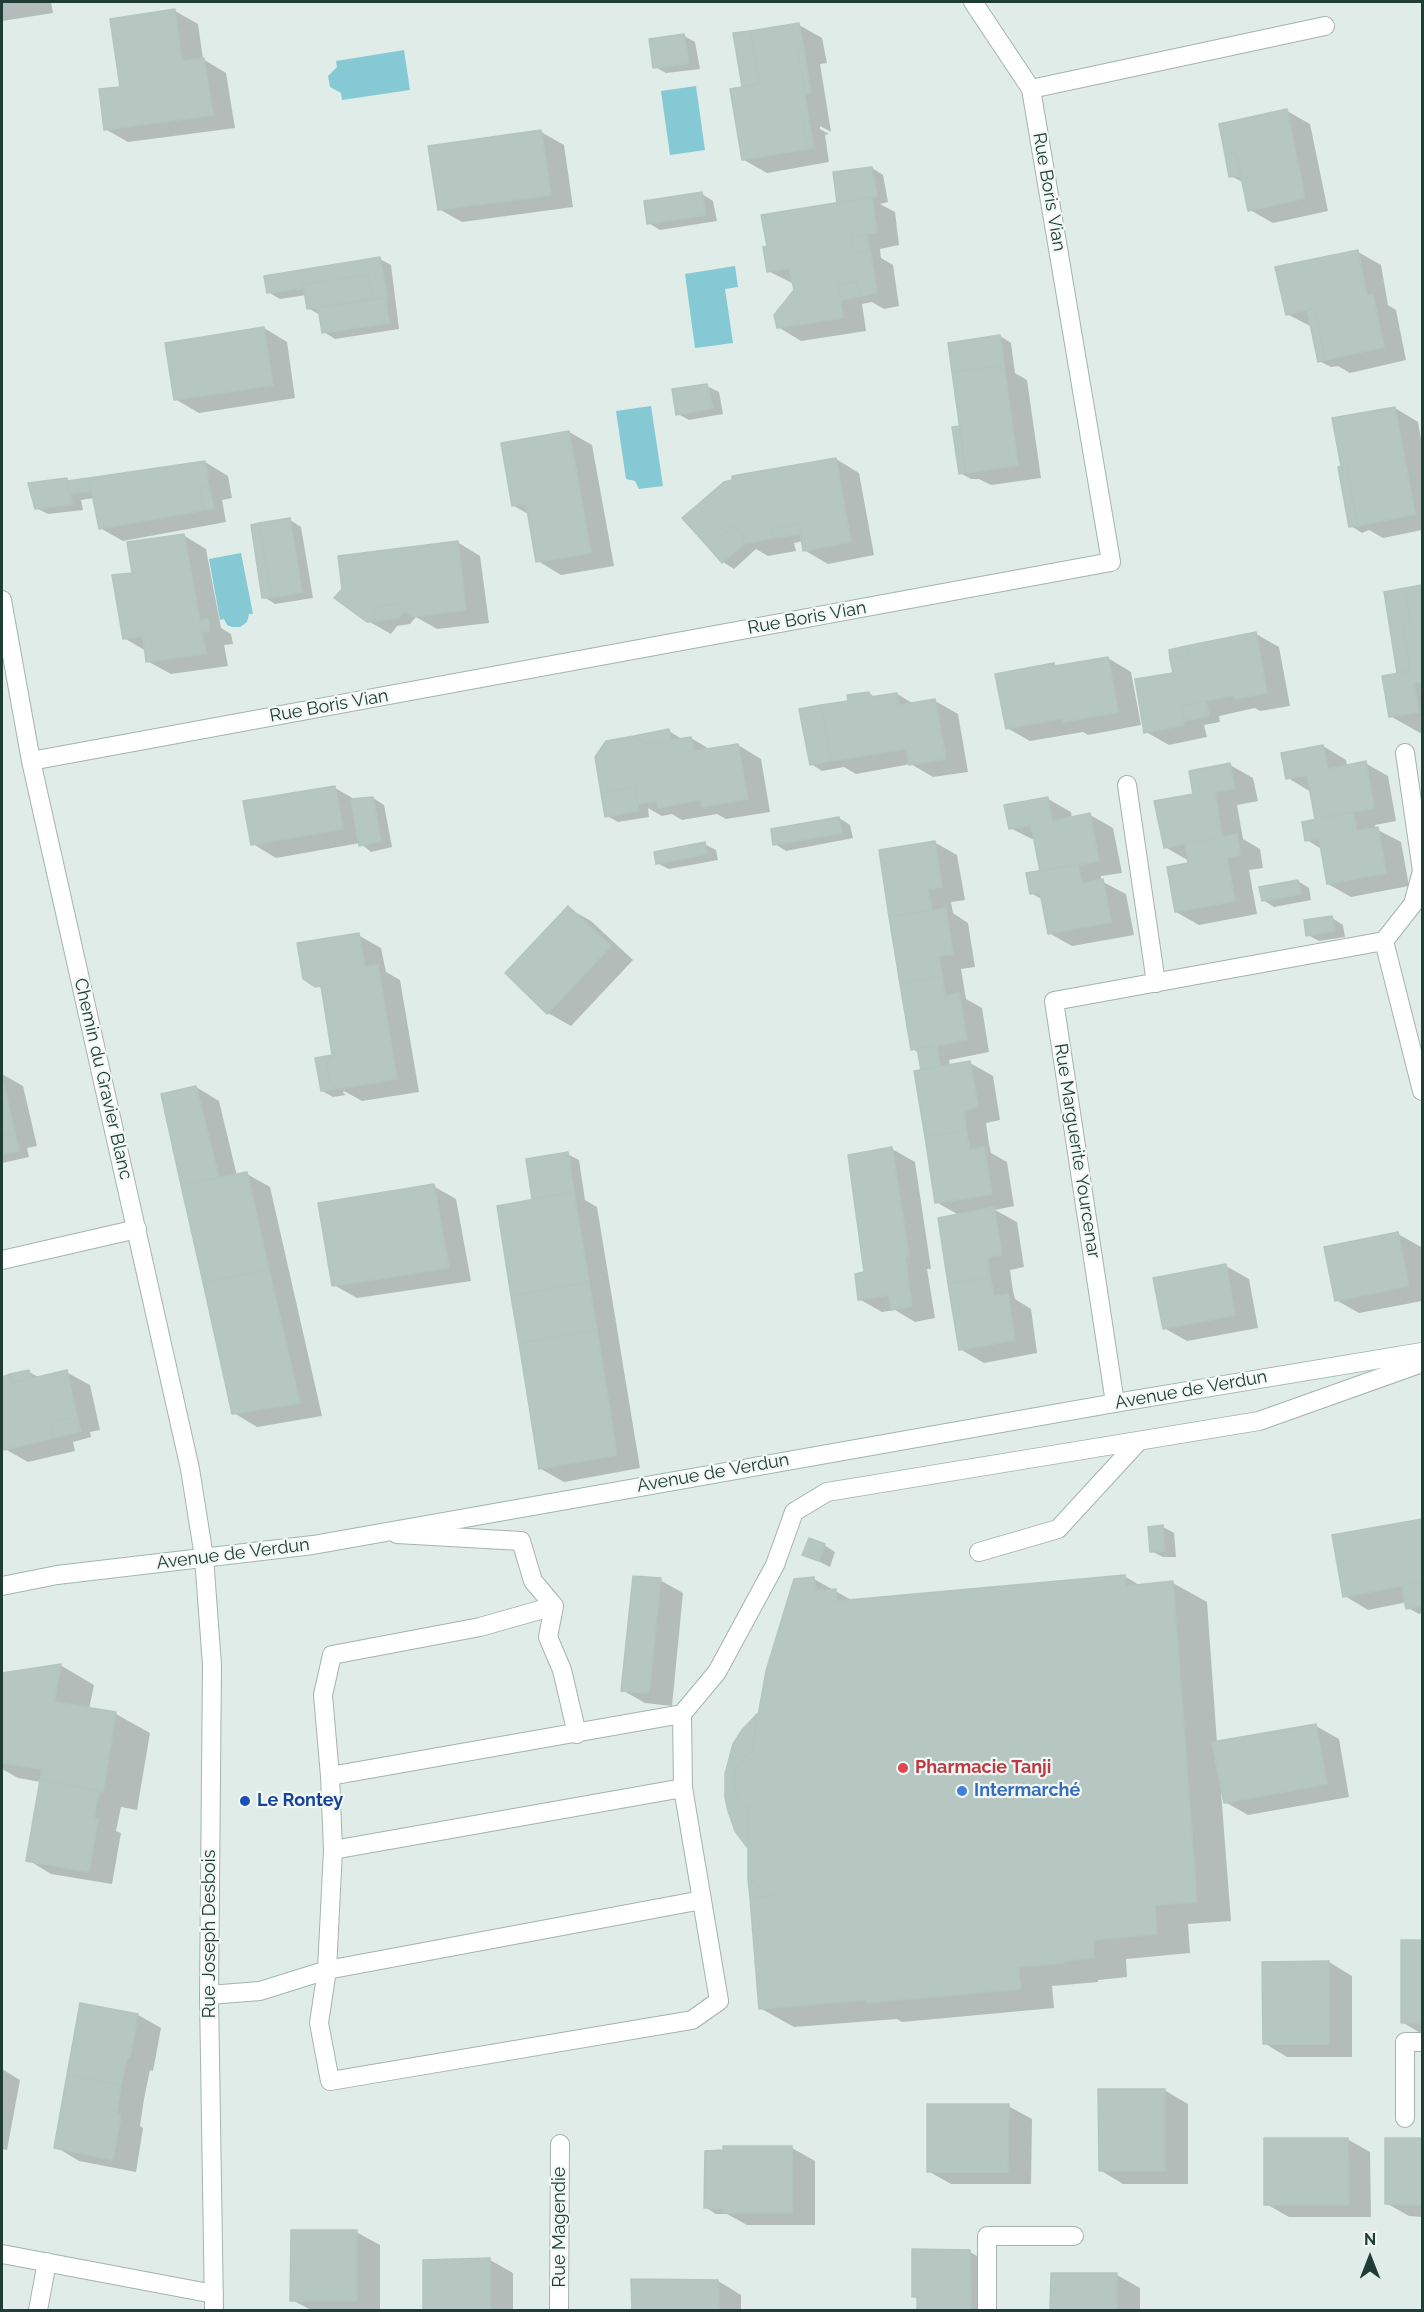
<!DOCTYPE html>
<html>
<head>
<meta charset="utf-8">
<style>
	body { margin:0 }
	#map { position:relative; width:1424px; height:2312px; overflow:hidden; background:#e0ece7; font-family:Raleway,sans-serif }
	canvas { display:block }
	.frame { position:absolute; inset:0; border:3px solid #203d35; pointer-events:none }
	.north { position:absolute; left:1340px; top:2228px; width:60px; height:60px; -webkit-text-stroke:4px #f1f8f5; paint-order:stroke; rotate:0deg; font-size:16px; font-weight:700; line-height:24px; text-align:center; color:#203d35 }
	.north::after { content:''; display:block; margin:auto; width:21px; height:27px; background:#203d35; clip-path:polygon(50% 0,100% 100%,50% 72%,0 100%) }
</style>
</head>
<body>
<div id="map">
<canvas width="1424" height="2312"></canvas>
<div class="frame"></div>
<div class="north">N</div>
</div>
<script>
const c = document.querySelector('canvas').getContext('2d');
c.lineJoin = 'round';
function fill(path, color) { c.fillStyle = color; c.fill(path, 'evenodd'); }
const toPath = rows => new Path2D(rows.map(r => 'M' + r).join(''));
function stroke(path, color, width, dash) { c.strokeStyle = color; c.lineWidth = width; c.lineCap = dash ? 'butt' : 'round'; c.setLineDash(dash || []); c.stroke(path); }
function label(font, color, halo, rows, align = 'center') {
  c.font = font + ' Raleway,sans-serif'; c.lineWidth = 4.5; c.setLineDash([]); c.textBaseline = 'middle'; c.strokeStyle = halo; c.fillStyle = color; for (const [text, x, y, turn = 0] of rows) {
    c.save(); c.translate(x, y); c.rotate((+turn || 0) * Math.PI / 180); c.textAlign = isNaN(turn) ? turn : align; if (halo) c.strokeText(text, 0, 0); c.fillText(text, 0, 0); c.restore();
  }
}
fill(toPath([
	[404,50,410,90,342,100,341,93,330,87,328,76,337,67,336,61],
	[696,86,705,150,670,155,661,91],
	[735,266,738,287,725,289,733,343,695,348,685,274],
	[651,406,663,486,639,489,635,481,626,479,616,411],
	[241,553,253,614,249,614,247,622,240,627,232,627,227,625,224,619,220,620,209,559]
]), '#85c9d5');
fill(toPath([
	[2,2,51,2,53,13,2,21],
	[175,11,198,24,203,59,226,73,235,128,128,142,105,129,122,88],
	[799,25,822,38,827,63,820,64,831,132,820,126,820,129,829,134,825,135,829,162,767,173,744,160,747,87,744,85],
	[684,36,695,42,700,69,666,73,655,67],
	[1287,111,1310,124,1328,211,1273,223,1250,210,1244,183,1231,176],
	[541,132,564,145,573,207,462,222,439,209],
	[872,168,883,175,888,202,880,204,895,212,899,245,880,249,881,258,893,265,899,306,884,309,872,302,862,304,866,331,801,341,778,327,795,290,794,284,768,271,839,204],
	[702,194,713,201,717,221,660,230,648,223],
	[1358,252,1381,265,1388,305,1396,310,1406,360,1350,373,1338,366,1331,367,1319,361,1312,327,1287,314],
	[380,259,391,265,399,329,335,339,324,332,320,315,308,308,306,295,280,299,268,292],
	[264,328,287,342,295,398,199,413,175,399],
	[1000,336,1011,343,1015,373,1027,380,1041,478,991,485,979,479,971,479,960,473,959,427],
	[707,386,719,392,723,414,689,420,678,414],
	[1395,408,1418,422,1422,445,1422,530,1383,538,1369,530,1362,533,1351,526,1346,467,1342,465],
	[569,432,592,445,614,566,561,575,538,561,530,515,514,506],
	[836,459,859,473,874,555,828,564,804,550,803,541,794,543,796,551,768,556,756,549,734,569,723,562,734,481],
	[205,462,228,476,232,498,222,500,226,522,123,541,100,528,94,498,81,500,83,510,48,514,36,508,66,479,71,482],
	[290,520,301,527,313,598,275,604,264,597],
	[183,535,206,549,221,628,231,634,233,644,224,645,228,666,171,674,147,661,146,651,124,638,133,574],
	[457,542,480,556,489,623,437,629,416,617,410,624,397,626,391,634,368,621],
	[1422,587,1422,734,1390,716,1403,674,1399,672,1386,593],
	[1256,634,1279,647,1290,706,1260,711,1255,708,1219,716,1220,722,1204,725,1207,737,1169,745,1146,732],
	[1108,658,1131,672,1141,725,1088,735,1083,732,1030,741,1007,728,1054,665,1058,667],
	[869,693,876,698,897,694,914,704,935,701,958,714,968,772,933,777,911,764,856,774,844,767,822,771,811,764,850,703],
	[669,731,680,738,680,740,691,738,711,750,738,745,761,759,770,812,726,819,717,814,682,820,672,814,662,816,648,808,649,817,618,822,607,816,596,758],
	[1323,746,1346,760,1347,766,1365,763,1388,776,1396,821,1375,825,1376,829,1401,842,1409,886,1351,897,1328,884,1323,850,1307,840,1317,821,1311,792,1288,778],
	[1230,765,1253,778,1258,801,1237,805,1243,839,1260,849,1263,868,1249,870,1257,914,1199,925,1176,912,1189,861,1165,847,1195,795],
	[335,788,356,800,373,798,384,805,392,847,371,852,360,843,276,858,253,844],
	[1048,799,1071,812,1072,819,1090,815,1113,828,1122,873,1101,876,1101,881,1126,894,1134,935,1072,946,1049,933,1043,900,1031,893,1041,872,1036,841,1010,828],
	[839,818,850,825,853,838,786,851,775,844],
	[934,842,957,855,965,900,951,902,953,913,968,923,975,967,961,969,966,999,982,1008,989,1052,949,1060,950,1066,970,1063,993,1076,1000,1120,986,1123,989,1144,991,1153,1007,1162,1014,1206,995,1210,1017,1222,1024,1267,1010,1270,1013,1291,1015,1299,1031,1309,1037,1353,984,1363,960,1349,959,1215,936,1202,923,1071,920,1053,912,1049,880,851],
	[704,844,716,850,718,860,669,869,657,863],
	[1298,881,1309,888,1311,900,1274,907,1263,900],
	[568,908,591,921,633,960,571,1026,548,1013],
	[1332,918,1343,925,1345,937,1319,941,1308,935],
	[358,935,381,948,386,972,400,980,419,1092,362,1101,344,1091,343,1093,346,1095,333,1097,322,1091,333,1056,323,989,304,978],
	[2,1074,23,1086,37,1146,27,1148,29,1157,2,1163],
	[196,1087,219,1101,237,1176,247,1174,270,1187,322,1416,257,1427,234,1413],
	[892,1149,915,1162,931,1269,927,1269,935,1318,915,1322,895,1310,882,1312,859,1299],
	[567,1154,579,1160,585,1200,597,1207,640,1468,564,1482,541,1469,537,1200,533,1198],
	[433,1186,456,1199,471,1281,357,1298,334,1285],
	[1398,1234,1421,1247,1422,1301,1359,1313,1336,1300],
	[1226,1266,1249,1279,1258,1328,1187,1341,1164,1328],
	[29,1372,40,1378,66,1372,90,1385,100,1430,90,1432,91,1437,73,1442,75,1451,28,1462,5,1449,2,1431,2,1378],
	[1422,1521,1422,1613,1419,1614,1408,1608,1407,1602,1368,1610,1345,1596,1333,1536],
	[1163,1527,1174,1533,1176,1557,1163,1557,1151,1551],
	[824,1545,835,1552,830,1567,804,1554],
	[1124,1576,1141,1586,1173,1583,1207,1602,1217,1743,1316,1726,1339,1739,1349,1797,1248,1815,1225,1802,1223,1792,1221,1792,1231,1921,1188,1924,1190,1953,1126,1959,1127,1977,1098,1980,1098,1982,1052,1986,1054,2008,902,2022,897,2019,794,2027,760,2008,750,1847,737,1830,743,1731,758,1716,759,1717,814,1579,853,1601],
	[660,1580,683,1593,672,1706,645,1703,622,1690],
	[60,1665,94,1685,89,1709,116,1714,150,1733,137,1810,121,1807,116,1831,121,1833,112,1884,51,1874,28,1860,41,1782,18,1778,2,1769,2,1674],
	[1402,1942,1422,1942,1422,2034,1402,2022],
	[1329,1962,1352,1976,1352,2057,1287,2057,1264,2043],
	[138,2015,161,2028,153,2071,150,2070,144,2099,140,2126,143,2128,136,2172,79,2161,56,2147],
	[2,2069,20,2080,7,2150,2,2149],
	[1164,2090,1188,2104,1188,2184,1123,2184,1100,2170],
	[1008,2106,1032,2119,1031,2184,951,2184,928,2171],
	[1347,2139,1370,2152,1371,2217,1289,2217,1266,2204],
	[1386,2140,1422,2140,1422,2217,1409,2216,1386,2203],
	[792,2148,815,2161,815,2225,747,2225,727,2214,716,2214,705,2207],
	[356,2232,380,2245,380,2310,311,2310,292,2300],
	[970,2252,993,2265,993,2310,919,2310,919,2299,914,2296],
	[490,2260,513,2273,513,2310,425,2310,425,2261],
	[1052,2274,1117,2275,1140,2288,1140,2310,1052,2310],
	[633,2281,718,2281,741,2295,741,2310,634,2310]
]), '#0003');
const building = toPath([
	[175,9,182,61,204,58,213,115,104,130,99,89,120,87,110,19,175,9],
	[799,23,804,50,798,51,809,121,803,122,807,149,742,160,730,89,759,84,750,31,799,23],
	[750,31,759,84,742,86,733,33,750,31],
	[684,34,689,63,653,68,649,39,684,34],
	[804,50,811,92,805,93,798,51,804,50],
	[1287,109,1305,198,1248,211,1236,152,1225,155,1219,124,1287,109],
	[809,121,814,148,807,149,803,122,809,121],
	[541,130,551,195,438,210,428,146,541,130],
	[1236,152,1241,176,1229,177,1225,155,1236,152],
	[872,167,877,196,837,203,833,172,872,167],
	[702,192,706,215,647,224,644,201,702,192],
	[872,197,877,232,851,237,853,252,870,250,877,293,860,296,856,282,838,284,843,318,777,328,774,315,794,290,789,268,767,272,763,247,767,246,761,215,872,197],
	[867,234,870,250,853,252,851,237,867,234],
	[1358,250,1367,296,1373,295,1384,347,1325,360,1315,308,1286,315,1275,267,1358,250],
	[380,257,387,297,372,300,368,275,303,284,303,288,267,293,264,276,380,257],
	[368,275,372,300,307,309,303,284,368,275],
	[856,282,860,296,841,300,838,284,856,282],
	[385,297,389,323,322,333,318,307,385,297],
	[1315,308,1325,360,1318,362,1307,310,1315,308],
	[264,327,273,385,174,400,165,343,264,327],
	[1000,335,1004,365,952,372,948,343,1000,335],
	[1004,365,1018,465,966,473,952,372,1004,365],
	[707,384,713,408,676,415,672,389,707,384],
	[1395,407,1415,514,1358,526,1347,465,1341,466,1332,418,1395,407],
	[960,426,966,473,959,474,952,427,960,426],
	[569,431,591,553,536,562,526,504,512,506,501,443,569,431],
	[836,458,851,542,803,551,799,524,772,529,773,538,744,544,742,532,734,525,709,548,682,518,724,482,732,480,732,476,836,458],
	[205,461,209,486,200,487,204,510,99,529,89,478,205,461],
	[1347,465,1358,526,1349,527,1338,467,1347,465],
	[67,478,72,504,35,509,28,483,67,478],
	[89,478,91,491,70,494,67,481,89,478],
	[209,486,214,509,204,510,200,487,209,486],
	[290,518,302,592,271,598,259,523,290,518],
	[259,523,271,598,262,598,251,525,259,523],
	[799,524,800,534,773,538,772,529,799,524],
	[734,525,742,532,744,544,722,563,709,548,734,525],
	[184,534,200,621,208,619,210,631,202,632,206,654,146,662,143,636,123,639,112,575,132,573,127,542,184,534],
	[458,541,466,610,413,617,404,611,404,603,379,606,367,622,334,598,342,589,338,556,458,541],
	[1422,585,1422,682,1414,683,1419,712,1389,717,1382,676,1410,671,1403,627,1411,626,1405,588,1422,585],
	[1405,588,1411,626,1403,627,1410,671,1397,673,1384,592,1405,588],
	[404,603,404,611,399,618,367,622,379,606,404,603],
	[1256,632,1267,693,1235,699,1235,695,1181,706,1184,725,1144,733,1135,679,1173,673,1170,659,1188,655,1186,646,1256,632],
	[1186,646,1188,655,1170,659,1169,650,1186,646],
	[1108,657,1118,712,1064,722,1063,718,1006,729,995,674,1054,663,1055,666,1108,657],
	[869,692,870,697,897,693,899,705,935,699,946,759,909,765,906,749,831,761,821,705,848,701,847,695,869,692],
	[1206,701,1209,716,1184,721,1181,706,1206,701],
	[821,705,831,761,810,765,799,709,821,705],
	[669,729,671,740,647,744,634,736,669,729],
	[634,736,647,744,691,737,694,751,738,744,748,799,702,807,700,800,658,808,657,801,638,804,635,787,601,793,595,757,606,741,634,736],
	[1323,745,1328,769,1366,761,1374,808,1315,819,1307,775,1286,779,1281,753,1323,745],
	[1230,763,1235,788,1215,792,1222,837,1164,848,1154,801,1193,794,1189,771,1230,763],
	[335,786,343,829,251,845,243,801,335,786],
	[635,787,639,811,605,817,601,793,635,787],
	[373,797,381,841,359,846,351,799,373,797],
	[1048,797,1052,821,1090,813,1099,861,1040,871,1031,825,1009,829,1004,805,1048,797],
	[1353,812,1357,831,1378,827,1386,873,1327,884,1319,839,1305,841,1302,822,1353,812],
	[839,817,842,833,773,845,771,829,839,817],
	[1237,834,1240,855,1227,857,1235,901,1175,912,1167,867,1188,863,1185,844,1237,834],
	[935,841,942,887,928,889,932,910,889,917,879,850,935,841],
	[705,842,707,854,656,864,654,852,705,842],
	[1078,864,1082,884,1103,879,1111,922,1048,934,1040,892,1030,894,1026,873,1078,864],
	[1298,880,1301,894,1262,901,1259,887,1298,880],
	[568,906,611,946,547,1014,505,973,568,906],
	[946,908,953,954,939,956,942,976,900,984,889,917,946,908],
	[1332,916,1335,931,1306,936,1304,920,1332,916],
	[359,933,365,967,378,965,397,1079,337,1089,330,1083,327,1062,332,1055,321,986,315,987,303,979,297,943,359,933],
	[942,976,945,996,959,993,967,1040,911,1050,900,984,942,976],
	[937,1045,940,1067,921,1070,917,1048,937,1045],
	[332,1055,327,1062,330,1083,337,1089,321,1091,315,1058,332,1055],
	[970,1061,978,1107,964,1111,966,1130,925,1137,914,1071,970,1061],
	[2,1077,15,1133,2,1136,2,1077],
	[196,1086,219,1178,181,1185,161,1094,196,1086],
	[966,1130,970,1150,984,1147,992,1194,935,1203,925,1137,966,1130],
	[15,1133,19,1151,2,1154,2,1136,15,1133],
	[892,1147,909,1256,905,1256,912,1306,891,1310,889,1295,858,1300,855,1274,864,1272,848,1155,892,1147],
	[568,1152,574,1192,532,1199,526,1159,568,1152],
	[247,1172,269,1270,203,1282,181,1185,247,1172],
	[434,1184,449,1268,332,1286,318,1203,434,1184],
	[574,1192,589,1282,511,1296,497,1206,574,1192],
	[994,1207,1002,1255,988,1257,990,1277,948,1284,938,1218,994,1207],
	[1398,1232,1409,1286,1335,1301,1324,1247,1398,1232],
	[1226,1264,1235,1315,1163,1329,1153,1278,1226,1264],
	[269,1270,300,1403,232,1414,203,1282,269,1270],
	[990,1277,994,1296,1008,1294,1015,1340,959,1350,948,1284,990,1277],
	[589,1282,597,1330,519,1343,511,1296,589,1282],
	[597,1330,617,1455,539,1469,519,1343,597,1330],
	[29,1370,31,1378,12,1383,10,1374,29,1370],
	[67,1370,77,1417,54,1422,50,1428,53,1438,4,1450,2,1438,2,1377,10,1374,12,1383,67,1370],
	[77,1417,81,1431,53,1438,50,1428,54,1422,77,1417],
	[1422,1519,1422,1582,1343,1597,1332,1535,1422,1519],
	[1163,1525,1165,1551,1150,1552,1148,1527,1163,1525],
	[809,1538,825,1544,819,1561,802,1555,809,1538],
	[1125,1575,1126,1586,1173,1581,1197,1902,1155,1905,1157,1934,1093,1940,1094,1958,1064,1961,1064,1963,1018,1967,1021,1989,867,2003,866,2000,759,2009,750,1898,773,1896,748,1878,748,1809,738,1798,733,1781,738,1764,752,1750,766,1671,794,1579,814,1577,816,1591,836,1589,837,1601,1125,1575],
	[633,1576,661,1578,649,1693,621,1691,633,1576],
	[1422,1582,1422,1606,1406,1609,1402,1586,1422,1582],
	[61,1664,54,1702,116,1712,103,1792,40,1780,42,1769,2,1763,2,1673,61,1664],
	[757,1714,752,1750,738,1764,733,1781,738,1798,748,1809,747,1847,735,1831,728,1811,725,1797,725,1774,733,1744,742,1730,757,1714],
	[1316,1724,1327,1784,1224,1803,1212,1742,1316,1724],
	[40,1780,99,1791,94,1818,98,1819,89,1872,26,1861,40,1780],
	[748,1878,773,1896,750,1898,748,1878],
	[1401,1940,1422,1940,1422,2023,1401,2023,1401,1940],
	[1329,1961,1329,2044,1263,2044,1262,1962,1329,1961],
	[80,2003,138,2014,130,2058,127,2058,121,2085,67,2075,80,2003],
	[67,2075,121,2085,117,2113,121,2114,113,2160,54,2148,67,2075],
	[1098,2089,1165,2089,1165,2171,1099,2171,1098,2089],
	[927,2104,1009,2104,1008,2172,927,2172,927,2104],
	[1264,2138,1348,2138,1349,2205,1264,2205,1264,2138],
	[1385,2138,1422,2138,1422,2205,1385,2204,1385,2138],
	[723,2146,792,2146,792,2213,723,2213,723,2146],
	[723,2150,723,2208,704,2208,705,2151,723,2150],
	[291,2230,357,2230,357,2301,290,2301,291,2230],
	[912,2249,970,2250,971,2310,917,2310,917,2297,912,2297,912,2249],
	[490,2258,490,2310,423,2310,423,2260,490,2258],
	[1051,2273,1117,2273,1117,2310,1050,2310,1051,2273],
	[631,2279,718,2280,719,2310,632,2310,631,2279]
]);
fill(building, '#b5c7c0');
stroke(building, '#b2c6be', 1.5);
const service = toPath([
	[397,1534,521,1541,533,1581,554,1606],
	[979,1552,1058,1529,1138,1442],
	[554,1606,480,1627,332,1655,323,1695,330,1776,333,1850,327,1970,319,2023,330,2081,692,2020,719,2001,683,1788,682,1714],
	[554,1606,548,1637,562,1670,577,1734],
	[330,1776,682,1714,717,1672,775,1565,794,1512,827,1492,1259,1421,1422,1363],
	[333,1850,683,1788],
	[209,1995,260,1991,327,1970,702,1900]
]);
const minor = toPath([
	[973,2,1031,89],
	[2,600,31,761,190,1469,204,1557,212,1665,209,1995,214,2310],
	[31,761,1111,562,1031,89,1325,26],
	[1127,785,1156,983],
	[1384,941,1413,904,1422,871,1405,753],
	[2,1260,137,1229],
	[1115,1403,1054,1001,1384,941,1422,1091],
	[1405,2118,1405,2042,1422,2042],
	[2,2254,214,2294],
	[38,2310,47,2262],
	[559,2310,560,2144],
	[987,2310,987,2236,1074,2236]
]);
const secondary = toPath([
	[2,1586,57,1575,313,1545,1115,1403,1422,1352]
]);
stroke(service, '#a3b4ae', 20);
stroke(minor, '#a3b4ae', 20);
stroke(secondary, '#9eb8af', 20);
stroke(service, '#fff', 18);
stroke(minor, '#fff', 18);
stroke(secondary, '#fff', 18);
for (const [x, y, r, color] of [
	[903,1768,6,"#e0444e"],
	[962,1791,6,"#3f7fe0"],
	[245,1801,6,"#1a4fb4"]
]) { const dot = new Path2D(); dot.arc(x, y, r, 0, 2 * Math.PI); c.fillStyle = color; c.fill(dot); stroke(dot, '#f1f8f5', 2); }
label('18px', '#203d35', '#f1f8f5', [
	["Rue Boris Vian",1049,192,80],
	["Rue Boris Vian",807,618,-10],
	["Rue Boris Vian",329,706,-10],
	["Chemin du Gravier Blanc",103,1079,77],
	["Rue Marguerite Yourcenar",1077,1151,81],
	["Avenue de Verdun",1191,1390,-10],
	["Avenue de Verdun",713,1473,-10],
	["Avenue de Verdun",233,1554,-7],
	["Rue Joseph Desbois",210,1934,-90],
	["Rue Magendie",560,2227,-90]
]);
label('bold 18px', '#be3a42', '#f1f8f5', [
	["Pharmacie Tanji",915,1768]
], 'left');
label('bold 18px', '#366cbe', '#f1f8f5', [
	["Intermarché",974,1791]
], 'left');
label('bold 18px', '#164399', '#f1f8f5', [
	["Le Rontey",257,1801]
], 'left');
</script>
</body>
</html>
